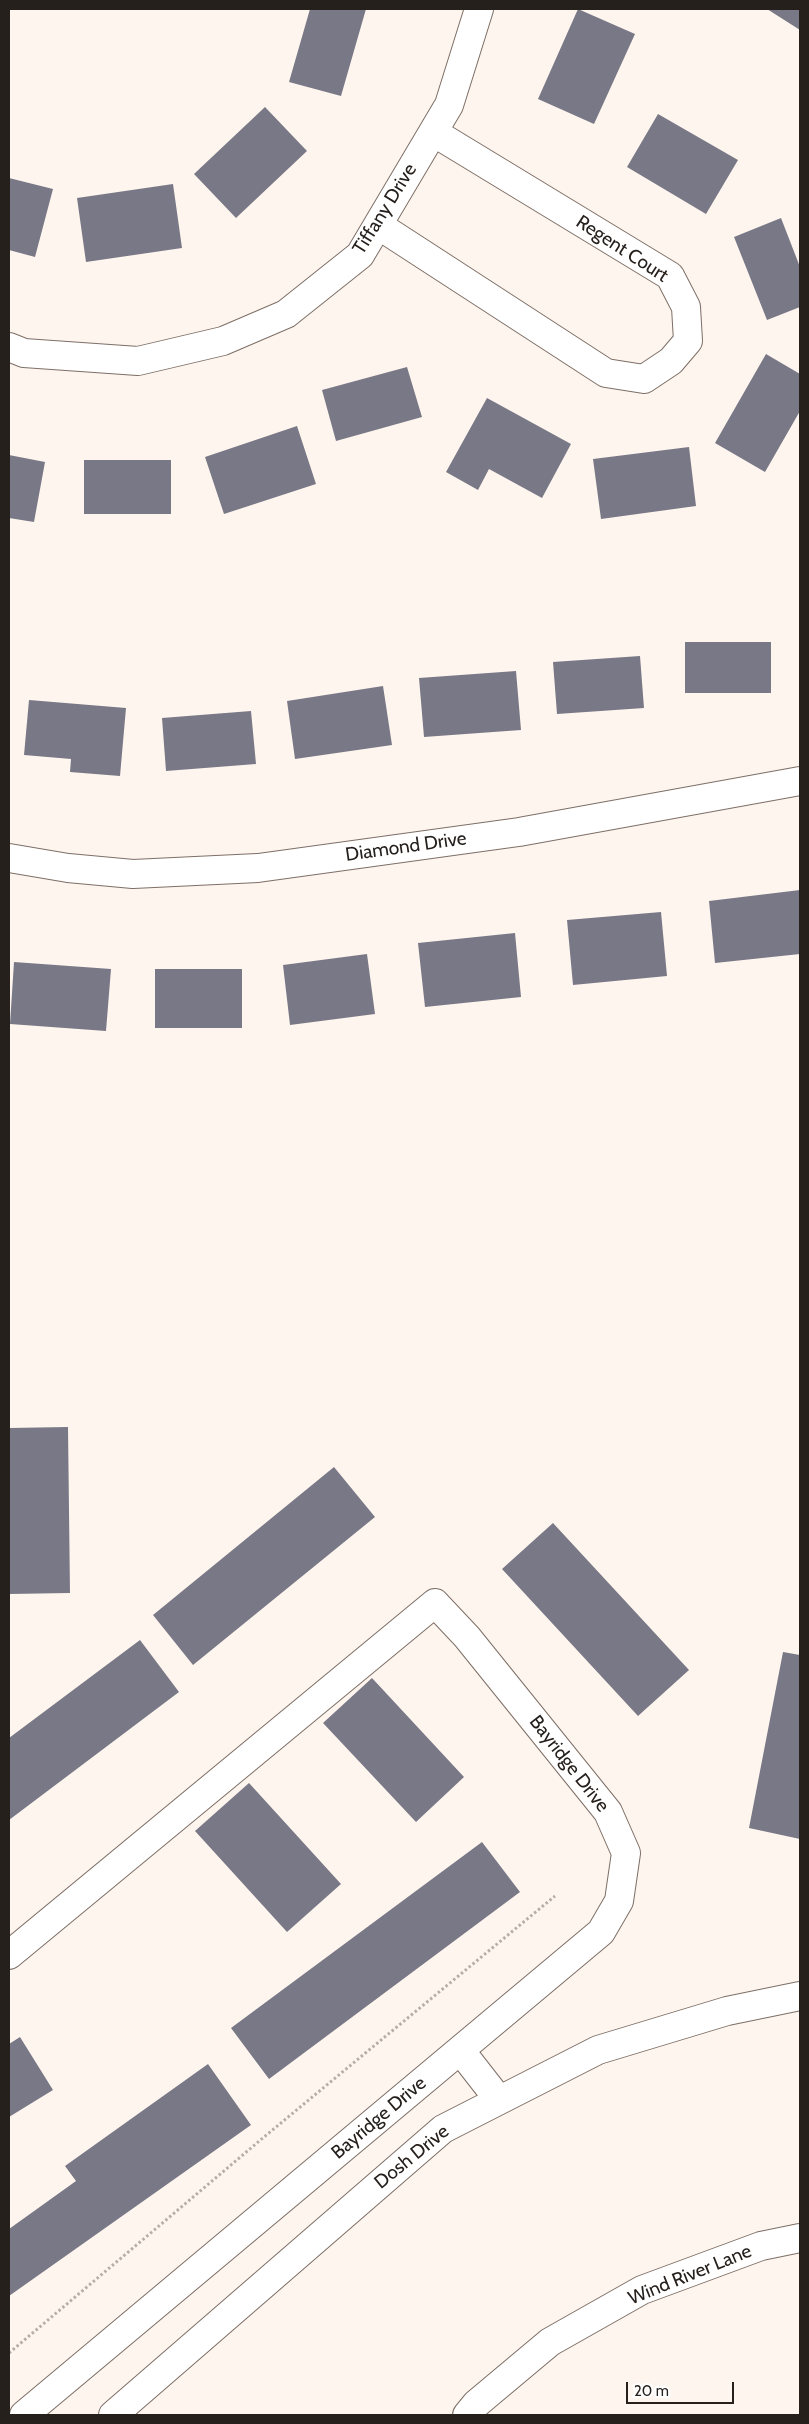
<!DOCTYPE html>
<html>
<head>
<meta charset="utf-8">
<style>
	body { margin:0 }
	#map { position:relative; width:809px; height:2424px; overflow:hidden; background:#fff5ef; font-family:Cabin,sans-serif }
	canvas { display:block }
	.frame { position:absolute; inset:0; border:10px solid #26201d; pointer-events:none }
	.scale { position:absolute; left:626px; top:2382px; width:108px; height:22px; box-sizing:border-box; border:2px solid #26201d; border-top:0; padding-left:6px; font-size:15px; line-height:18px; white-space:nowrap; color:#26201d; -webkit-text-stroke:4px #fff; paint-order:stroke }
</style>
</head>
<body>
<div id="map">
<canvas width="809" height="2424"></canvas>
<div class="frame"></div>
<div class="scale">20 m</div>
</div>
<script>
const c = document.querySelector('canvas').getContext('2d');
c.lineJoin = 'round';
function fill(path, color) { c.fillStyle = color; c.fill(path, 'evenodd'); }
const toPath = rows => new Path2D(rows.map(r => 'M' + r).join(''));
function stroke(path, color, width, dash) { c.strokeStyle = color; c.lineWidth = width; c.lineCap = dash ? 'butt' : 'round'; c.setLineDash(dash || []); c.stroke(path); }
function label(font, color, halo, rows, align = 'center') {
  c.font = font + ' Cabin,sans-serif'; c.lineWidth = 4; c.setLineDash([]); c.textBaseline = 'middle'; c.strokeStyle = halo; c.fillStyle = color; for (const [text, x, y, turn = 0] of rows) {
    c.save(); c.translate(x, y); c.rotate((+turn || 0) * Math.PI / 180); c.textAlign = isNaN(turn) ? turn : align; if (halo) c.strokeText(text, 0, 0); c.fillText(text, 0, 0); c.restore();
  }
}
fill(toPath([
	[310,9,366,9,341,96,289,82],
	[578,9,635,34,594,124,538,99],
	[767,9,800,9,800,30],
	[265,107,307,151,236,218,194,174],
	[658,114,738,160,706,214,627,167],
	[9,178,53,189,35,257,9,250],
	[173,184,182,248,86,262,77,198],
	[781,218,800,267,800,307,767,320,734,237],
	[766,354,800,374,800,411,765,472,715,443],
	[407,367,422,417,336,441,322,390],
	[487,398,571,444,542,498,489,469,478,490,446,472],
	[297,426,316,484,224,514,205,457],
	[689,447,696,506,601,519,593,459],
	[9,455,45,462,34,522,9,518],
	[84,460,171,460,171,514,84,514],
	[685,642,771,642,771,693,685,693],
	[640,656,644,708,557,714,553,662],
	[516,671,521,730,424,737,419,678],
	[383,686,392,745,295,759,287,701],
	[29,700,126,708,120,776,70,772,71,759,24,755],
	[251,711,256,764,166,771,162,718],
	[800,890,800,954,715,963,709,901],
	[661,912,667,976,573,985,567,920],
	[515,933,521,997,425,1007,418,943],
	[367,954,375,1014,290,1025,283,965],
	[14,962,111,969,106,1031,10,1024],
	[155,969,242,969,242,1028,155,1028],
	[68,1427,70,1593,9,1594,9,1428],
	[334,1467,375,1517,193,1665,153,1615],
	[553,1523,689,1670,638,1716,502,1569],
	[140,1640,179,1692,9,1820,9,1738],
	[783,1652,800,1655,800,1839,749,1828],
	[372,1678,464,1777,416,1822,323,1723],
	[249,1783,341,1884,287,1932,195,1831],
	[482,1842,520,1892,269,2079,231,2028],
	[20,2037,53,2090,9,2117,9,2044],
	[208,2064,251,2125,9,2296,9,2229,76,2181,65,2166]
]), '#797886');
const minor = toPath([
	[378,225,606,373,644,379,671,361,688,341,686,307,670,276,433,132],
	[9,347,24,353,138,361,223,341,286,314,360,255,449,105,479,9],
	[9,858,68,868,133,874,258,868,519,832,800,781],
	[9,1955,435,1603,467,1637,608,1812,626,1853,619,1901,601,1932,24,2415],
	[460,2050,499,2100],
	[113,2415,443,2129,598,2050,727,2011,800,1996],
	[467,2415,476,2404,550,2342,642,2290,761,2246,800,2238]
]);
stroke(minor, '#7d6f66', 30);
stroke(toPath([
	[9,2353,264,2137,555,1896]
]), '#b7aea9', 3, [2.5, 2.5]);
stroke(minor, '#fff', 28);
label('19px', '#26201d', '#fff', [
	["Tiffany Drive",385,209,-58],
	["Regent Court",622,249,33],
	["Diamond Drive",406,847,-8],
	["Bayridge Drive",569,1764,52],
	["Bayridge Drive",379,2118,-40],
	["Dosh Drive",412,2157,-39],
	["Wind River Lane",690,2275,-22]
]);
</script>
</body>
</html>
